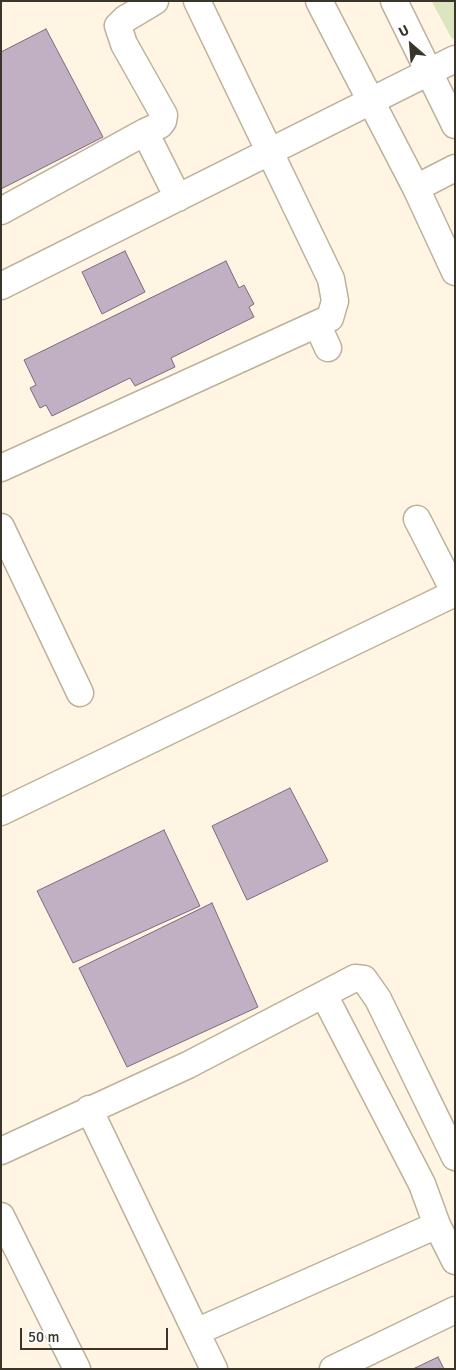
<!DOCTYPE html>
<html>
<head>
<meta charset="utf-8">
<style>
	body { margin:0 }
	#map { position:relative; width:456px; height:1370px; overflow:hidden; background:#fff5e2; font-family:Signika,sans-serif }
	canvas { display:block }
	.frame { position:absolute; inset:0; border:2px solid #39352b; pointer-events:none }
	.north { position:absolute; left:386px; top:20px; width:50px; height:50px; -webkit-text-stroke:4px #fff; paint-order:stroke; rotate:333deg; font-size:14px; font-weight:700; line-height:20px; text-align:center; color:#39352b }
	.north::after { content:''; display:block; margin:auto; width:18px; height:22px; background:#39352b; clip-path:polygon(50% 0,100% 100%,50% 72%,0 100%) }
	.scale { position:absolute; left:20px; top:1328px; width:148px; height:22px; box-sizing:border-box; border:2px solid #39352b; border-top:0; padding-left:6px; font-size:15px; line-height:18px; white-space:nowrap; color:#39352b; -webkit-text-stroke:4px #fff; paint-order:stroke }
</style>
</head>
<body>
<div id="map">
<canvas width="456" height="1370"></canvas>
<div class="frame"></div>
<div class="north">U</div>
<div class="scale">50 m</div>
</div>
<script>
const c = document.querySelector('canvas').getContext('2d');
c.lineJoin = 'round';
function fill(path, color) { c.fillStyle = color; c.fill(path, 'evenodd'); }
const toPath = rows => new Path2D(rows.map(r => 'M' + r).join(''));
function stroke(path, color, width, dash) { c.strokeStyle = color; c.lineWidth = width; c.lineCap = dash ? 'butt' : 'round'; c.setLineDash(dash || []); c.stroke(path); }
fill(toPath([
	[455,1,455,38,452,39,432,2]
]), '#dbe5bf');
const building = toPath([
	[46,29,103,137,1,189,1,52,46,29],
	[125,251,145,292,102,314,82,272,125,251],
	[226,261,239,288,244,285,254,304,249,307,254,317,171,358,175,367,135,386,130,378,52,416,46,405,40,408,30,388,36,385,24,360,226,261],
	[290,788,328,861,247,900,212,826,290,788],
	[164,830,200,906,73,963,37,891,164,830],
	[212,903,258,1007,127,1067,79,968,212,903],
	[438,1357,444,1369,413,1369,438,1357]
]);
fill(building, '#c1b0c4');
stroke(building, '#7a6a7d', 1);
const minor = toPath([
	[319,1,416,188,455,272],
	[394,1,455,125],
	[145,132,160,125,163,121,164,115,124,44,118,26,125,19,155,1],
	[416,188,455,168],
	[1,211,145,132,178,198],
	[1,286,455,59],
	[317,324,328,348],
	[1,468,330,318,335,301,331,279,197,1],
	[417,519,455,593],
	[1,527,80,693],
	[1,812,455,593],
	[89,1109,196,1332,437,1225,422,1184,324,995],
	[1,1151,188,1065,355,978,364,979,378,999,455,1157],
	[1,1216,77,1369],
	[437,1225,455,1261],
	[196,1332,214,1369],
	[333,1369,455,1310]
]);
stroke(minor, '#bcb19a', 29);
stroke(minor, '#fff', 26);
</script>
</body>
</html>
